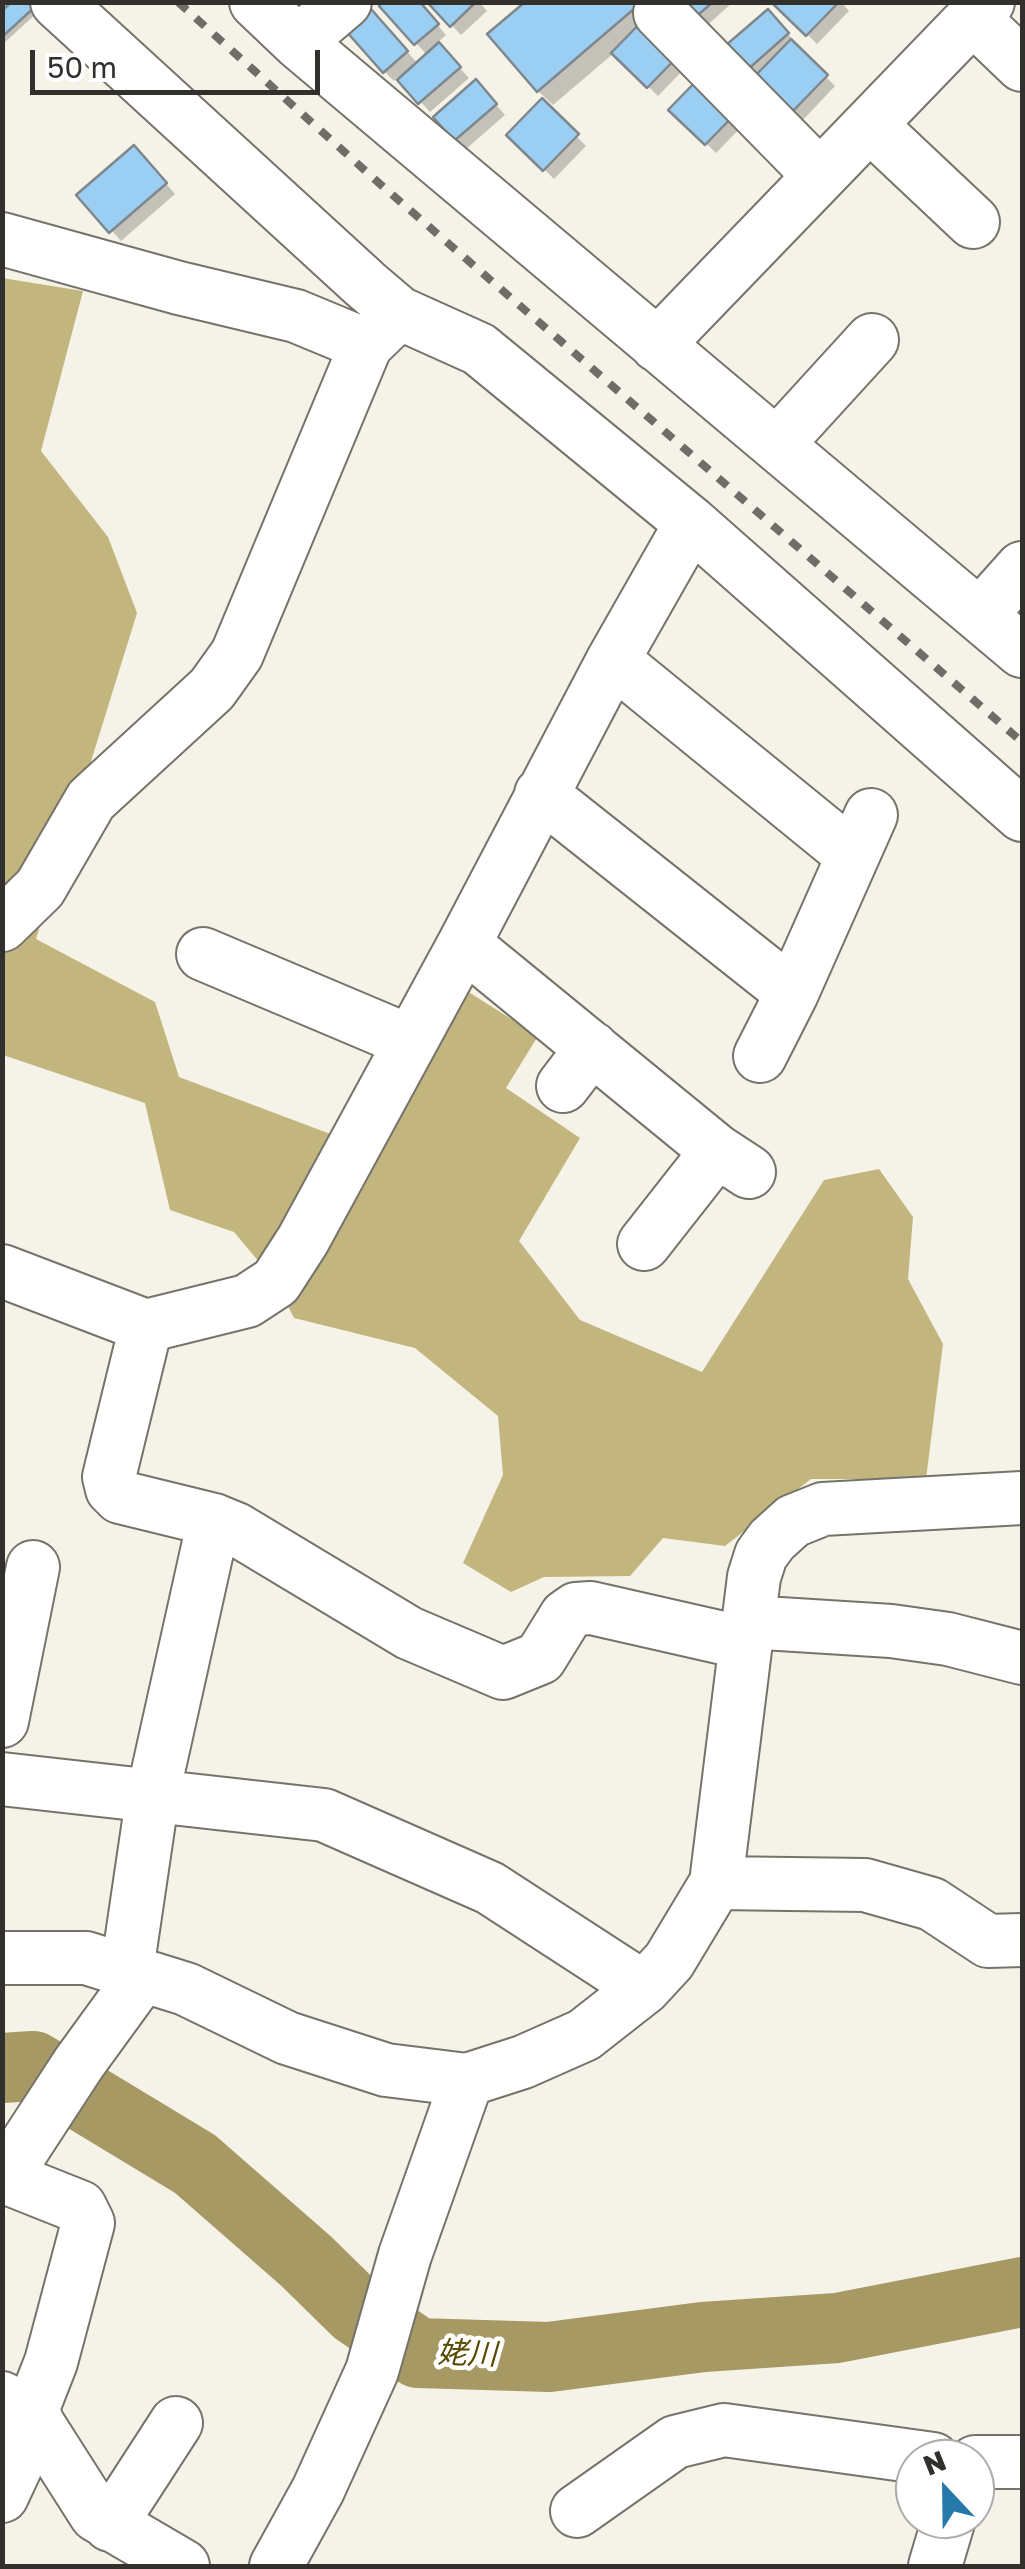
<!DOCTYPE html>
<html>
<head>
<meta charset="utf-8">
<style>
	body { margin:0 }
	#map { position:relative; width:1025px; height:2569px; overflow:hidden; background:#f5f2e8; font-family:"Golos Text",sans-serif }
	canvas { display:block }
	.frame { position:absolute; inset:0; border:5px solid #31302c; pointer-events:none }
	.north { position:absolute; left:895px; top:2439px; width:100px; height:100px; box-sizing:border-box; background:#fff; border:2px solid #adacab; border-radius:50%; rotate:338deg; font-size:28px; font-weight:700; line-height:40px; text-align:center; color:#31302c }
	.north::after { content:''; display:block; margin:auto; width:35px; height:45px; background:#2779aa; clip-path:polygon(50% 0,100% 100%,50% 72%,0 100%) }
	.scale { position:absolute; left:30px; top:50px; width:290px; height:45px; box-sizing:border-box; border:5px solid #31302c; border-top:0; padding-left:12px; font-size:30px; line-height:35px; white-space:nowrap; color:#31302c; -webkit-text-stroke:8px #fff; paint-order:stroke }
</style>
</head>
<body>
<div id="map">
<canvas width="1025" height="2569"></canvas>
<div class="frame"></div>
<div class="north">N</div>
<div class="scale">50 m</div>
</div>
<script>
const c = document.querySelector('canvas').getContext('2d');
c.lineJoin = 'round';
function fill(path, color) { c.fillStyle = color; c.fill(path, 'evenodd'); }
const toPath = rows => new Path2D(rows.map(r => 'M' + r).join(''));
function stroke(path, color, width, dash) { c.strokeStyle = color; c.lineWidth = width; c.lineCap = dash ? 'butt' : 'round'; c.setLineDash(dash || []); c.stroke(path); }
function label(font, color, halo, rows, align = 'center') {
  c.font = font + ' "Golos Text","Noto Sans JP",sans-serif'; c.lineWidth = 9; c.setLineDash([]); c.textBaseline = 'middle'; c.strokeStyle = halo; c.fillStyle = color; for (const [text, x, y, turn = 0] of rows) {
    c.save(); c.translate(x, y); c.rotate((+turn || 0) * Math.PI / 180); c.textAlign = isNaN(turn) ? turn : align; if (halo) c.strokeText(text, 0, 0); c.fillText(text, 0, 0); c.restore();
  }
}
fill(toPath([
	[2,278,83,291,41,451,108,537,137,613,36,939,155,1002,179,1077,341,1138,467,991,538,1036,506,1088,580,1138,519,1241,580,1320,702,1372,824,1180,879,1169,913,1217,908,1279,943,1344,926,1479,811,1479,725,1546,663,1538,630,1576,544,1577,511,1592,463,1563,503,1475,498,1416,415,1348,294,1318,276,1282,234,1232,170,1210,145,1103,3,1055]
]), '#c3b57e');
fill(toPath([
	[15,2,30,2,39,11,2,45,2,14],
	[418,2,446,35,437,43,469,78,430,112,398,77,394,81,384,71,381,22,418,64,428,56,382,6],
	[430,2,479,2,487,11,461,35],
	[529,2,673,2,691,62,658,96,614,53,553,105,538,91],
	[678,2,733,2,703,29],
	[775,2,841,2,849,11,817,44],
	[777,22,797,44,795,46,835,86,803,120,748,69],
	[485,92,505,115,466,149,456,139],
	[542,102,586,146,554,179,510,135],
	[672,110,748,120,716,153],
	[144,158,175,194,121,241,80,195]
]), '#0003');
stroke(toPath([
	[2,2068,33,2066,195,2164,306,2261,357,2311,418,2353,549,2357,703,2337,837,2328,1022,2292]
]), '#a79963', 70);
const building = toPath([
	[11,2,37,5,2,37,2,11,11,2],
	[382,2,420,2,439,24,414,45,379,6,382,2],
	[427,2,476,2,450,27,427,2],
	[525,2,642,2,537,92,487,34,525,2],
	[675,2,713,2,691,21,675,2],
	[771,2,839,2,806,36,771,2],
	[371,9,408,51,383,73,346,31,371,9],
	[768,9,789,33,746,71,725,46,768,9],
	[647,16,683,51,647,88,611,53,647,16],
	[791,39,828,75,792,112,755,76,791,39],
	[439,42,461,67,418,104,397,80,439,42],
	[704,73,740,109,705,145,668,110,704,73],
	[476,79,497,104,454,141,433,117,476,79],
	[542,98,579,134,543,171,506,135,542,98],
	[134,145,167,183,109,233,76,195,134,145]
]);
fill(building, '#9acef3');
stroke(building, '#7f878d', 2.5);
const minor = toPath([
	[57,2,365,284,399,313,479,349,691,523,1022,815],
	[256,2,298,42,1022,651],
	[660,13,820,176],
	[973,18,1022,65],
	[298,42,345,2],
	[870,125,973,222],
	[2,239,179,288,296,316,366,345],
	[657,345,988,2],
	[778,443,872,340],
	[980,615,1022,568],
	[613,660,852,855],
	[541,794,792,993],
	[2,925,40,888,91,800,212,689,237,654,366,345,399,313],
	[464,944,717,1151,749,1172],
	[203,954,409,1041],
	[760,1056,792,993,871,815],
	[563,1086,592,1048],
	[644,1244,717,1151],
	[2,1271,146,1326,247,1301,276,1282,303,1240,464,944,613,660,691,523],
	[146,1326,109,1477,112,1489,120,1497,214,1520,236,1529,409,1633,503,1673,540,1658,566,1616,576,1609,591,1608,745,1643],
	[748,1622,891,1631,948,1639,1022,1658],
	[2,1721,33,1567],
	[2,1779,324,1815,490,1888,644,1988],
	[716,1883,865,1885,932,1904,988,1941,1022,1940],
	[2,1958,86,1958,186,1989,287,2038,386,2070,467,2080,523,2062,584,2035,644,1988,669,1961,716,1883,754,1577,761,1555,772,1540,793,1521,823,1509,1022,1498],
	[127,1970,153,1794,214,1520],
	[6,2175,79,2063,143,1975],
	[2,2176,80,2207,88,2223,51,2362,31,2413],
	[2,2398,31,2413,96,2515,183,2566],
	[975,2462,1022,2462],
	[2,2496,37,2421],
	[577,2511,675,2442,724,2430,933,2459],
	[110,2525,176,2423],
	[276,2566,318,2490,372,2371,405,2255,467,2080],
	[935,2566,949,2519]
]);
stroke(minor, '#75736a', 56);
stroke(minor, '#fff', 52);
stroke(toPath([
	[178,2,380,184,1022,742]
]), '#6f6d67', 8, [12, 12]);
label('italic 30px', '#594a01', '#fff', [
	["姥川",467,2354,2]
]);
</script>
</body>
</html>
